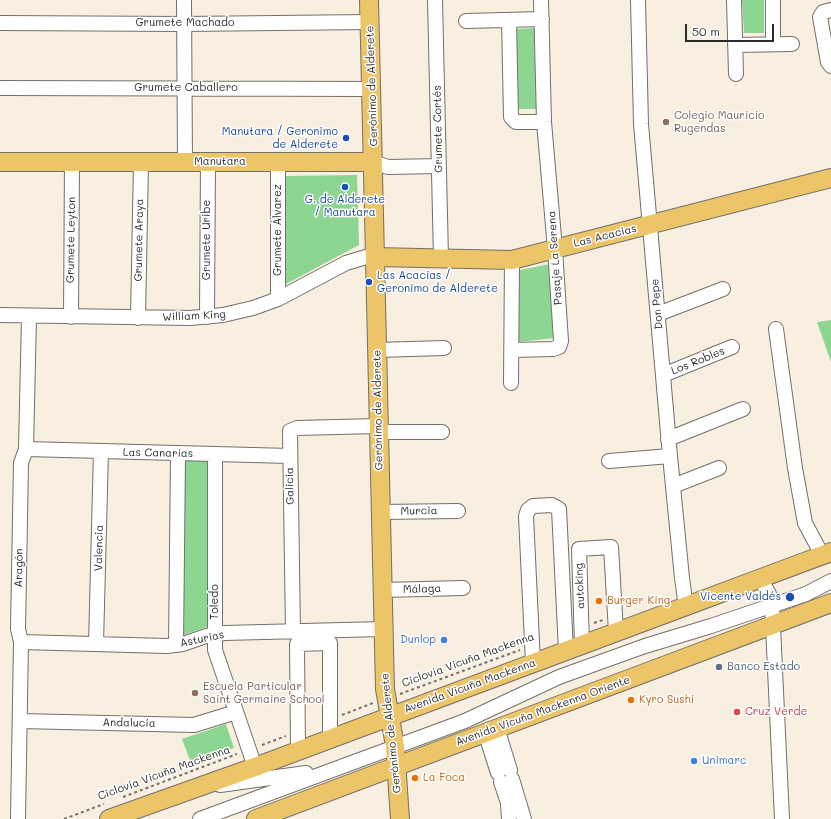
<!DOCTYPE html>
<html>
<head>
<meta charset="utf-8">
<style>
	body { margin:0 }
	#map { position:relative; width:831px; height:819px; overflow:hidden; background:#f8efe0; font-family:Mali,sans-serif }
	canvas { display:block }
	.scale { position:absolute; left:685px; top:24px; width:89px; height:18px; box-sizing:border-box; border:2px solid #2b2b2b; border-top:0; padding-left:5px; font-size:12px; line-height:14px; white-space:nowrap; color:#2b2b2b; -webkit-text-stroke:3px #fff; paint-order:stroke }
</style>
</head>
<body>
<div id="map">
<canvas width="831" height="819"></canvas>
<div class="scale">50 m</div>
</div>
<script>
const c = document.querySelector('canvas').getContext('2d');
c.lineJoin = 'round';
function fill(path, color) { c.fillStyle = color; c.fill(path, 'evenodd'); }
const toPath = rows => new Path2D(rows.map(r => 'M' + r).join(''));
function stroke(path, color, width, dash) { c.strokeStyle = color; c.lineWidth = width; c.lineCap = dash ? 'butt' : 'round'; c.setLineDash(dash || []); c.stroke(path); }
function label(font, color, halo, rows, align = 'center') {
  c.font = font + ' Mali,sans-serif'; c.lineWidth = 3; c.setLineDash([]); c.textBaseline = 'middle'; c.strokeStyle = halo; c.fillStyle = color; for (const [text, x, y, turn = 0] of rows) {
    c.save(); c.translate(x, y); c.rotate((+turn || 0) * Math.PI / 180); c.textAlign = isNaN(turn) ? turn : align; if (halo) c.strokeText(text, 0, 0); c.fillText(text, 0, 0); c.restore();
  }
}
fill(toPath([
	[742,0,764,0,764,33,744,33],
	[534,28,536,109,516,109,515,29],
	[357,175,359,245,286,284,285,176],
	[550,264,555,338,518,342,515,271],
	[831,320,831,362,817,322],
	[182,457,210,459,209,626,181,636],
	[226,724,234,748,191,763,182,739]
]), '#8cd691');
const minor = toPath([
	[184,0,185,162],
	[435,0,441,258],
	[638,0,641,124,670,456,682,578,686,607],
	[734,0,736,74],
	[773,0,773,44],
	[831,10,823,12,820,17,828,62,831,66],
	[509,20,511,117,516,122,544,122],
	[466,21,542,19],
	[0,23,184,24,370,22],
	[735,45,792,44],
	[0,88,372,89],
	[373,162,388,167,439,166],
	[278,299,278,162],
	[658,314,723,289],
	[0,315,190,318,223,315,253,308,278,299,346,263,366,257,375,257],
	[71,317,72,162],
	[207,317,208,162],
	[138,318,141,162],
	[776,329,795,468,805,523,822,555],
	[377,350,444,348],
	[512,350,553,349,559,347,561,341,555,249,544,122,541,0],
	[663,375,732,347],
	[511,383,512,260],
	[379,432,442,432],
	[668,439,743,409],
	[26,449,290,456],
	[215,454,215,650,255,767],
	[609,461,670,456],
	[673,486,719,468],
	[380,512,458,511],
	[760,578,769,594,772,605,782,819],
	[382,590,463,588],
	[293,632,290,431,297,428,378,426],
	[21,642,167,646,183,644,206,636,224,633,383,629],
	[96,644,101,451],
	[176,645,178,453],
	[582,645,579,549,611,547,616,632],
	[533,663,526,516,528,510,533,506,552,505,559,509,566,651],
	[20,721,194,725,236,712],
	[497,728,510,770],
	[485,732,498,773],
	[298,750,297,644,330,643,330,738],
	[512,779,524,819],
	[501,782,508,803,509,819],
	[220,785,306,773],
	[18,819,21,642,18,629,21,463,26,449,29,316],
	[200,819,465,721,559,677,645,646,711,626,806,594,831,581]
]);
const major = toPath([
	[369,0,385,689,395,746,400,819],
	[0,162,373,162],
	[375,257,512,260,831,178],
	[109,819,255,767,831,552],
	[256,819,831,603]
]);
stroke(minor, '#73706a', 16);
stroke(major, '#73706a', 20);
stroke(toPath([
	[594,623,603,620],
	[400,694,520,650],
	[342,715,373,703],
	[262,745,286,736],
	[123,797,237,754],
	[64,819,104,804]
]), '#73706a', 2, [3, 3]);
stroke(minor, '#fff', 14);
stroke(major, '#edc569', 18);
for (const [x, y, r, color] of [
	[666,122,4,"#8d6e63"],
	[346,138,4,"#1a4fb4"],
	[345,187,4,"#1a4fb4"],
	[369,282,4,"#1a4fb4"],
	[790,597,5,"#1a4fb4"],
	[599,601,4,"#e8710a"],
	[444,640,4,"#3f7fe0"],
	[719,667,4,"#5c6f8a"],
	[195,693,4,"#8d6e63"],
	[631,700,4,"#e8710a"],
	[737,712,4,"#e0444e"],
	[694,761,4,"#3f7fe0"],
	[415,778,4,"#e8710a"]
]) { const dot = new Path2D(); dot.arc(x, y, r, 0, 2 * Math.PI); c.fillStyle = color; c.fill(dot); stroke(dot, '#fff', 1.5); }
label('11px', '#2b2b2b', '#fff', [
	["Grumete Machado",185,23],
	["Gerónimo de Alderete",372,86,-92],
	["Grumete Caballero",186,88],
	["Grumete Cortés",438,129,-91],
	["Manutara",220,162],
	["Grumete Álvarez",278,230,-90],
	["Las Acacias",605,236,-14],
	["Grumete Leyton",71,240,-89],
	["Grumete Araya",139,240,-89],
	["Grumete Uribe",207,240,-90],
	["Pasaje La Serena",555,258,-94],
	["Don Pepe",657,304,-95],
	["William King",194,316,-3],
	["Los Robles",698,361,-22],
	["Gerónimo de Alderete",378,410,-91],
	["Las Canarias",158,453,1],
	["Galicia",290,486,-91],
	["Murcia",419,511,-1],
	["Valencia",99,548,-89],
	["Aragón",19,568,-89],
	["autoking",580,586,-92],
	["Málaga",422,589,-2],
	["Toledo",215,602,-90],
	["Asturias",202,639,-12],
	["Ciclovía Vicuña Mackenna",468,660,-20],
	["Avenida Vicuña Mackenna",470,686,-20],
	["Avenida Vicuña Mackenna Oriente",543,711,-20],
	["Andalucía",129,723,1],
	["Gerónimo de Alderete",391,733,-96],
	["Ciclovía Vicuña Mackenna",164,773,-20]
]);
label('11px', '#785e54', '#fff', [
	["Colegio Mauricio",674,116],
	["Rugendas",674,129],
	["Escuela Particular",203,687],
	["Saint Germaine School",203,700]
], 'left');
label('11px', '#164399', '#fff', [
	["Manutara / Geronimo",338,132],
	["de Alderete",338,145],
	["G. de Alderete",345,200,"center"],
	["/ Manutara",345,213,"center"],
	["Las Acacias /",377,276,"left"],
	["Geronimo de Alderete",377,289,"left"],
	["Vicente Valdés",781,597]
], 'right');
label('11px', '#c56008', '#fff', [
	["Burger King",607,601],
	["Kyro Sushi",639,700],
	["La Foca",423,778]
], 'left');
label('11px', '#366cbe', '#fff', [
	["Dunlop",436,640],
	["Unimarc",702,761,"left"]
], 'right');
label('11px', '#4e5e75', '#fff', [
	["Banco Estado",727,667]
], 'left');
label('11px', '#be3a42', '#fff', [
	["Cruz Verde",745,712]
], 'left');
</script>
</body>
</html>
